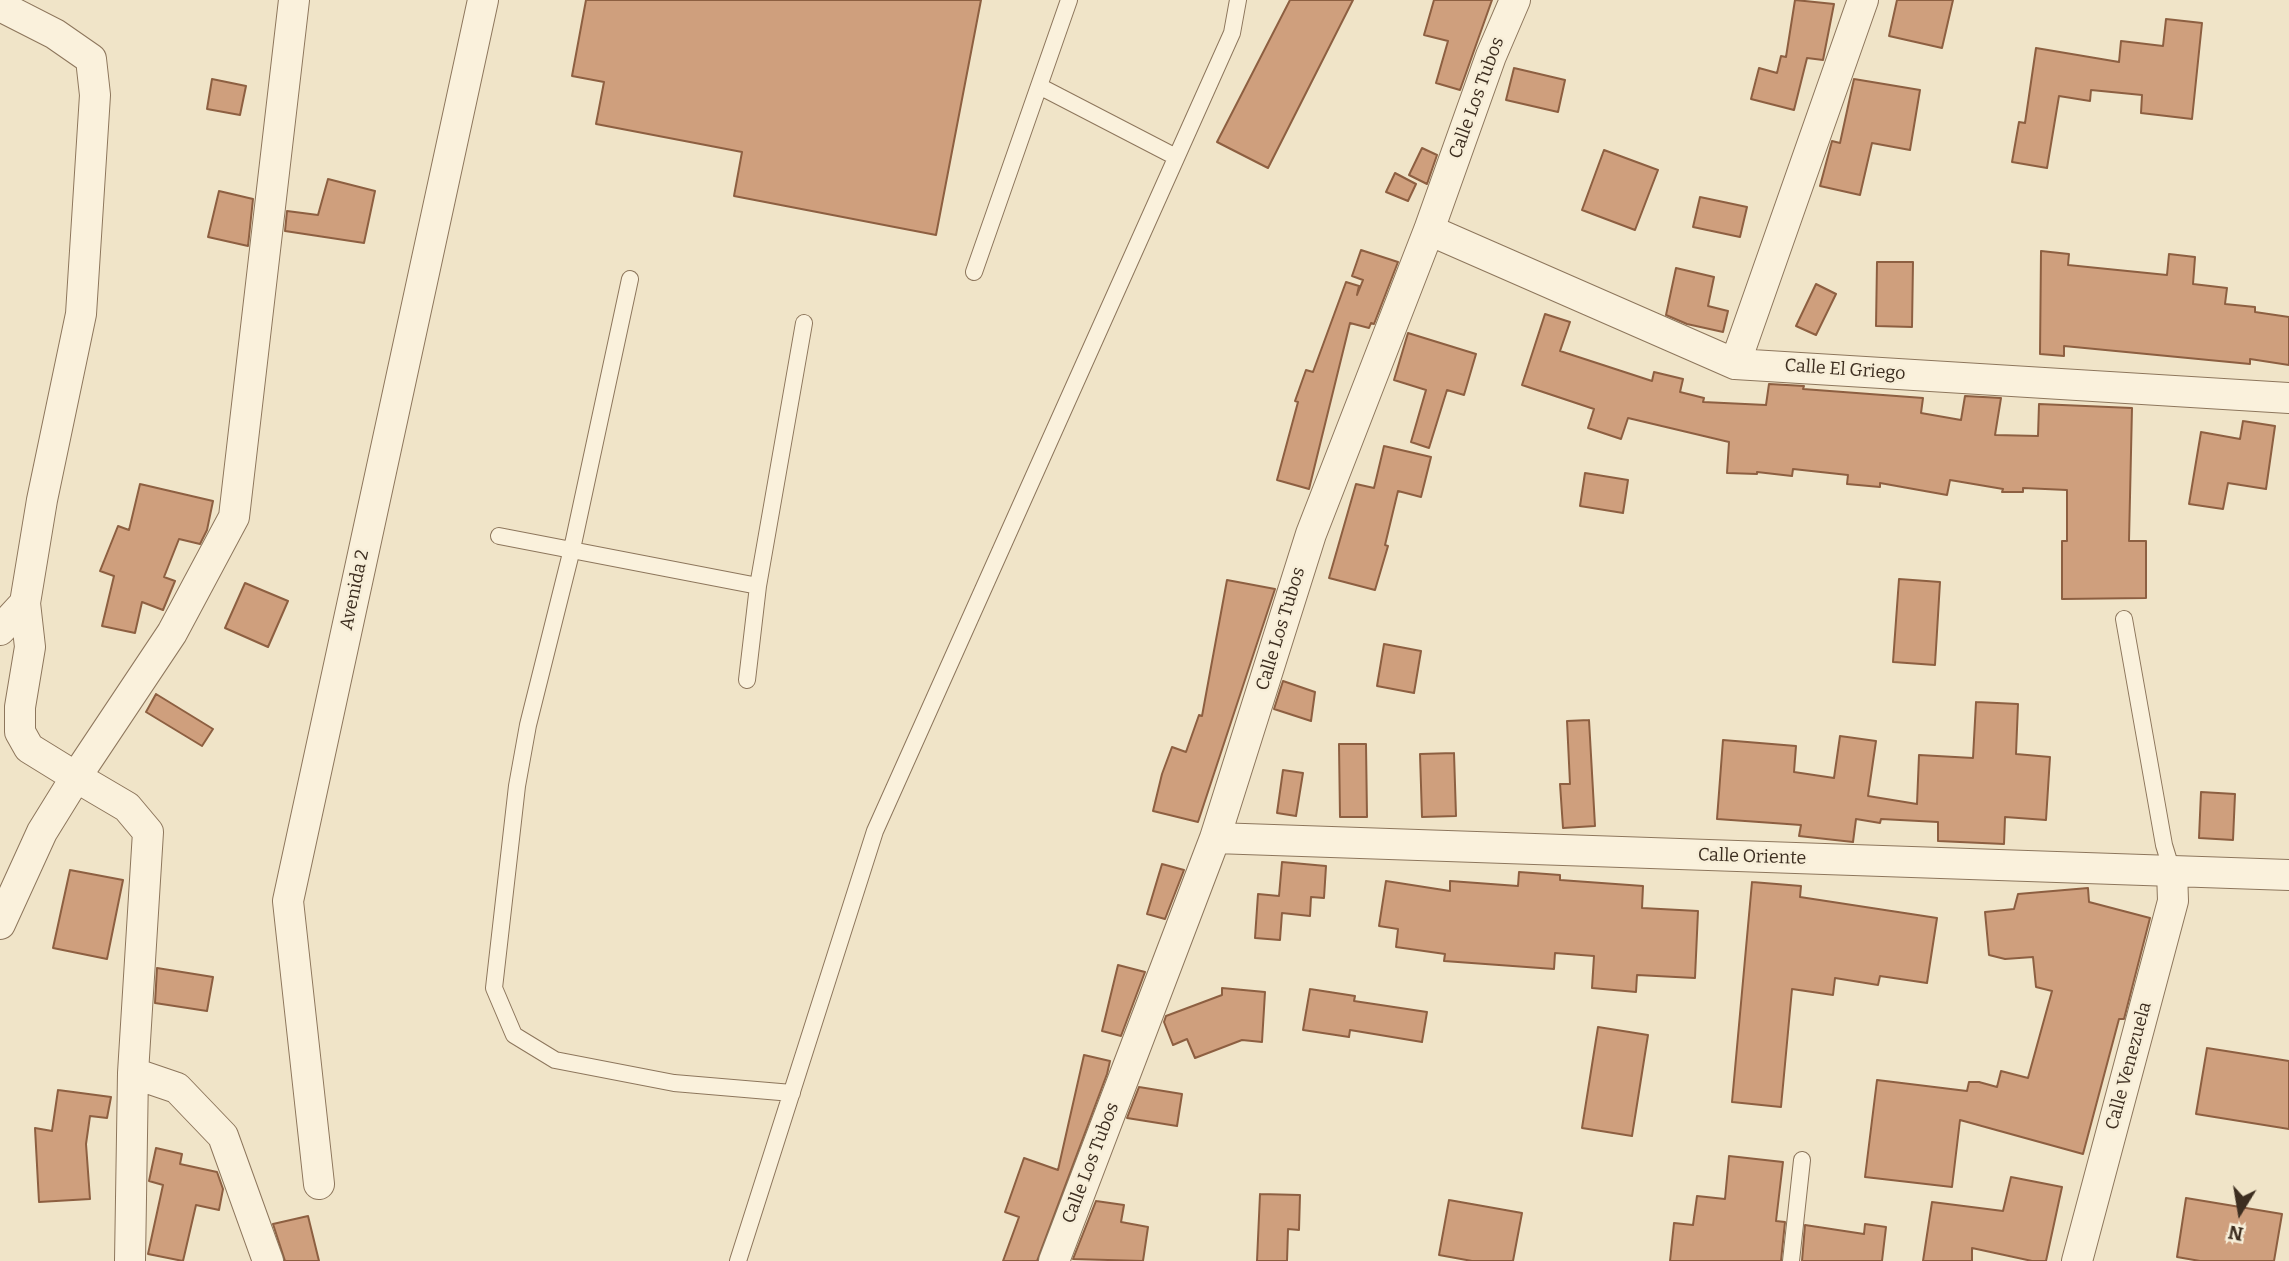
<!DOCTYPE html>
<html>
<head>
<meta charset="utf-8">
<style>
	body { margin:0 }
	#map { position:relative; width:2289px; height:1261px; overflow:hidden; background:#f0e4c8; font-family:Bitter,serif }
	canvas { display:block }
	.north { position:absolute; left:2205px; top:1177px; width:70px; height:70px; -webkit-text-stroke:5px #f7eed8; paint-order:stroke; rotate:191deg; font-size:19px; font-weight:700; line-height:28px; text-align:center; color:#3d2e20 }
	.north::after { content:''; display:block; margin:auto; width:24px; height:32px; background:#3d2e20; clip-path:polygon(50% 0,100% 100%,50% 72%,0 100%) }
</style>
</head>
<body>
<div id="map">
<canvas width="2289" height="1261"></canvas>
<div class="north">N</div>
</div>
<script>
const c = document.querySelector('canvas').getContext('2d');
c.lineJoin = 'round';
function fill(path, color) { c.fillStyle = color; c.fill(path, 'evenodd'); }
const toPath = rows => new Path2D(rows.map(r => 'M' + r).join(''));
function stroke(path, color, width, dash) { c.strokeStyle = color; c.lineWidth = width; c.lineCap = dash ? 'butt' : 'round'; c.setLineDash(dash || []); c.stroke(path); }
function label(font, color, halo, rows, align = 'center') {
  c.font = font + ' Bitter,serif'; c.lineWidth = 5; c.setLineDash([]); c.textBaseline = 'middle'; c.strokeStyle = halo; c.fillStyle = color; for (const [text, x, y, turn = 0] of rows) {
    c.save(); c.translate(x, y); c.rotate((+turn || 0) * Math.PI / 180); c.textAlign = isNaN(turn) ? turn : align; if (halo) c.strokeText(text, 0, 0); c.fillText(text, 0, 0); c.restore();
  }
}
const building = toPath([
	[586,0,981,0,936,235,734,196,742,152,596,124,604,82,572,76,586,0],
	[1290,0,1353,0,1268,168,1217,142,1290,0],
	[1434,0,1492,0,1460,90,1436,83,1448,41,1424,35,1434,0],
	[1795,0,1834,4,1823,60,1807,58,1794,110,1751,99,1759,68,1777,73,1781,56,1786,57,1795,0],
	[1897,0,1953,0,1942,48,1889,36,1897,0],
	[2166,19,2202,23,2192,119,2141,113,2142,95,2091,90,2090,101,2059,96,2047,168,2012,162,2019,122,2025,123,2036,48,2119,62,2121,41,2163,46,2166,19],
	[1514,68,1565,80,1558,112,1506,100,1514,68],
	[212,79,246,86,240,115,207,109,212,79],
	[1854,79,1920,90,1910,150,1872,143,1860,195,1820,186,1832,141,1840,143,1854,79],
	[1422,148,1437,155,1427,184,1409,175,1422,148],
	[1604,150,1658,170,1635,230,1582,210,1604,150],
	[1395,173,1416,184,1408,201,1386,192,1395,173],
	[328,179,375,191,364,243,285,231,287,211,318,215,328,179],
	[219,191,253,199,248,246,208,237,219,191],
	[1700,197,1747,207,1740,237,1693,227,1700,197],
	[1361,250,1398,262,1374,324,1371,323,1369,328,1350,323,1309,489,1277,480,1298,402,1295,401,1306,370,1313,372,1346,282,1359,286,1357,295,1363,280,1352,276,1361,250],
	[2041,251,2069,254,2068,265,2167,275,2169,254,2195,257,2193,284,2227,288,2225,304,2255,307,2255,312,2289,317,2289,365,2250,359,2250,364,2064,346,2064,356,2040,354,2041,251],
	[1877,262,1913,262,1912,327,1876,326,1877,262],
	[1676,268,1714,277,1708,306,1728,311,1723,332,1687,324,1666,315,1676,268],
	[1816,284,1836,294,1816,335,1796,326,1816,284],
	[1545,314,1570,322,1560,351,1652,381,1654,372,1683,379,1680,392,1704,398,1703,402,1766,405,1769,384,1804,386,1803,389,1923,398,1921,413,1961,420,1965,396,2001,398,1995,435,2038,436,2039,404,2132,408,2129,541,2146,541,2146,598,2062,599,2062,541,2067,541,2067,490,2023,488,2023,492,2002,492,2003,489,1950,480,1947,495,1880,483,1880,487,1847,484,1848,475,1793,469,1792,476,1757,472,1757,474,1727,473,1729,442,1628,418,1621,439,1588,428,1594,409,1522,385,1545,314],
	[1408,333,1476,354,1464,395,1447,390,1429,448,1411,442,1426,390,1394,380,1408,333],
	[2243,421,2275,426,2266,489,2228,483,2223,509,2189,504,2201,432,2240,439,2243,421],
	[1384,446,1431,457,1421,497,1398,491,1385,545,1388,546,1375,590,1329,578,1356,484,1374,488,1384,446],
	[1585,473,1628,480,1623,513,1580,506,1585,473],
	[140,484,213,501,207,530,200,544,179,539,164,577,175,581,163,610,142,602,135,633,102,626,114,576,100,571,118,526,129,530,140,484],
	[1899,579,1940,582,1935,665,1893,662,1899,579],
	[1227,580,1275,589,1198,822,1153,811,1162,774,1172,747,1186,752,1199,715,1202,716,1227,580],
	[245,583,288,601,268,647,225,628,245,583],
	[1384,644,1421,651,1414,693,1377,686,1384,644],
	[1283,681,1315,692,1311,721,1274,709,1283,681],
	[156,694,213,729,202,746,146,712,156,694],
	[1976,702,2018,704,2016,754,2050,757,2046,820,2005,817,2004,844,1938,841,1938,822,1881,819,1880,823,1856,819,1853,842,1799,836,1801,825,1717,819,1723,740,1796,746,1794,772,1834,778,1840,736,1876,741,1868,796,1917,804,1919,755,1973,758,1976,702],
	[1589,720,1595,826,1563,828,1560,784,1570,784,1567,721,1589,720],
	[1339,744,1366,744,1367,817,1340,817,1339,744],
	[1454,753,1456,816,1422,817,1420,754,1454,753],
	[1283,770,1303,773,1296,816,1277,813,1283,770],
	[2201,792,2235,794,2233,840,2199,838,2201,792],
	[1282,862,1326,866,1324,898,1311,897,1310,916,1282,913,1280,940,1255,938,1258,894,1279,896,1282,862],
	[1162,864,1184,870,1165,919,1147,914,1162,864],
	[70,870,123,880,107,959,53,948,70,870],
	[1519,872,1560,875,1560,880,1643,886,1642,908,1698,911,1695,978,1637,975,1636,992,1592,988,1594,956,1555,953,1554,969,1444,961,1445,954,1396,947,1398,929,1379,926,1386,881,1450,891,1450,881,1518,886,1519,872],
	[1752,882,1801,886,1800,897,1937,918,1927,983,1880,976,1878,985,1835,978,1833,995,1792,989,1781,1107,1732,1102,1752,882],
	[2088,888,2089,902,2150,918,2124,1019,2119,1019,2083,1154,1960,1120,1952,1187,1865,1177,1877,1080,1967,1091,1969,1082,1979,1082,1997,1087,2001,1071,2028,1078,2052,991,2036,987,2033,957,2005,959,1989,955,1985,912,2014,909,2018,894,2088,888],
	[1118,965,1145,972,1121,1036,1102,1031,1118,965],
	[157,968,213,977,207,1011,155,1003,157,968],
	[1222,988,1265,992,1262,1042,1242,1040,1195,1058,1187,1039,1173,1045,1164,1022,1166,1016,1222,995,1222,988],
	[1310,989,1355,996,1354,1001,1427,1012,1422,1042,1350,1030,1349,1037,1303,1030,1310,989],
	[1598,1027,1648,1035,1632,1136,1582,1128,1598,1027],
	[2207,1048,2289,1061,2289,1129,2196,1114,2207,1048],
	[1084,1055,1110,1061,1107,1074,1037,1261,1003,1261,1019,1217,1005,1212,1024,1158,1058,1170,1084,1055],
	[1139,1087,1182,1094,1177,1126,1127,1118,1139,1087],
	[58,1090,111,1097,107,1118,90,1116,86,1144,90,1199,39,1202,35,1128,52,1131,58,1090],
	[156,1148,182,1154,180,1164,217,1172,223,1189,219,1210,196,1205,183,1261,148,1254,163,1185,149,1181,156,1148],
	[1729,1156,1783,1162,1776,1221,1785,1222,1781,1261,1670,1261,1674,1223,1693,1225,1697,1196,1725,1199,1729,1156],
	[2011,1177,2062,1187,2046,1261,2032,1261,1972,1248,1972,1261,1923,1261,1932,1202,2003,1211,2011,1177],
	[1260,1194,1300,1195,1299,1230,1288,1229,1287,1261,1257,1261,1260,1194],
	[2186,1198,2282,1214,2274,1261,2200,1261,2177,1257,2186,1198],
	[1449,1200,1522,1213,1513,1261,1472,1261,1439,1255,1449,1200],
	[1096,1201,1124,1205,1121,1222,1148,1227,1143,1261,1073,1259,1096,1201],
	[308,1216,319,1261,285,1261,273,1224,308,1216],
	[1865,1224,1886,1227,1882,1261,1802,1261,1805,1225,1864,1234,1865,1224]
]);
fill(building, '#cf9f7d');
stroke(building, '#8d5f41', 2);
const lane = toPath([
	[1039,86,1176,157],
	[974,272,1069,0],
	[630,279,572,549,528,725,517,786,494,988,514,1035,555,1060,674,1083,792,1093],
	[499,536,758,586,747,680],
	[758,586,804,323],
	[2124,619,2164,845,2172,871],
	[738,1261,875,831,1232,33,1238,0],
	[1791,1261,1802,1160]
]);
const street = toPath([
	[0,6,55,34,91,59,95,95,81,314,42,500,25,603,30,647,20,707,20,732,29,748,76,777,172,633,234,517,294,0],
	[1429,230,1735,364,2289,398],
	[1735,364,1863,0],
	[0,630,25,603],
	[1215,838,2289,875],
	[0,924,42,832,76,777,127,807,148,832,133,1073,130,1261],
	[133,1073,177,1088,223,1136,268,1261],
	[319,1184,288,901,483,0],
	[1054,1261,1215,838,1311,534,1429,230,1491,56,1515,0],
	[2077,1261,2173,901,2172,871]
]);
stroke(lane, '#8d765c', 18);
stroke(street, '#8d765c', 32);
stroke(lane, '#faf1dc', 16);
stroke(street, '#faf1dc', 30);
label('18px', '#3d2e20', '#f7eed8', [
	["Calle Los Tubos",1477,98,-70],
	["Calle El Griego",1845,370,4],
	["Avenida 2",355,590,-78],
	["Calle Los Tubos",1281,629,-73],
	["Calle Oriente",1752,857,2],
	["Calle Venezuela",2129,1066,-75],
	["Calle Los Tubos",1091,1163,-69]
]);
</script>
</body>
</html>
